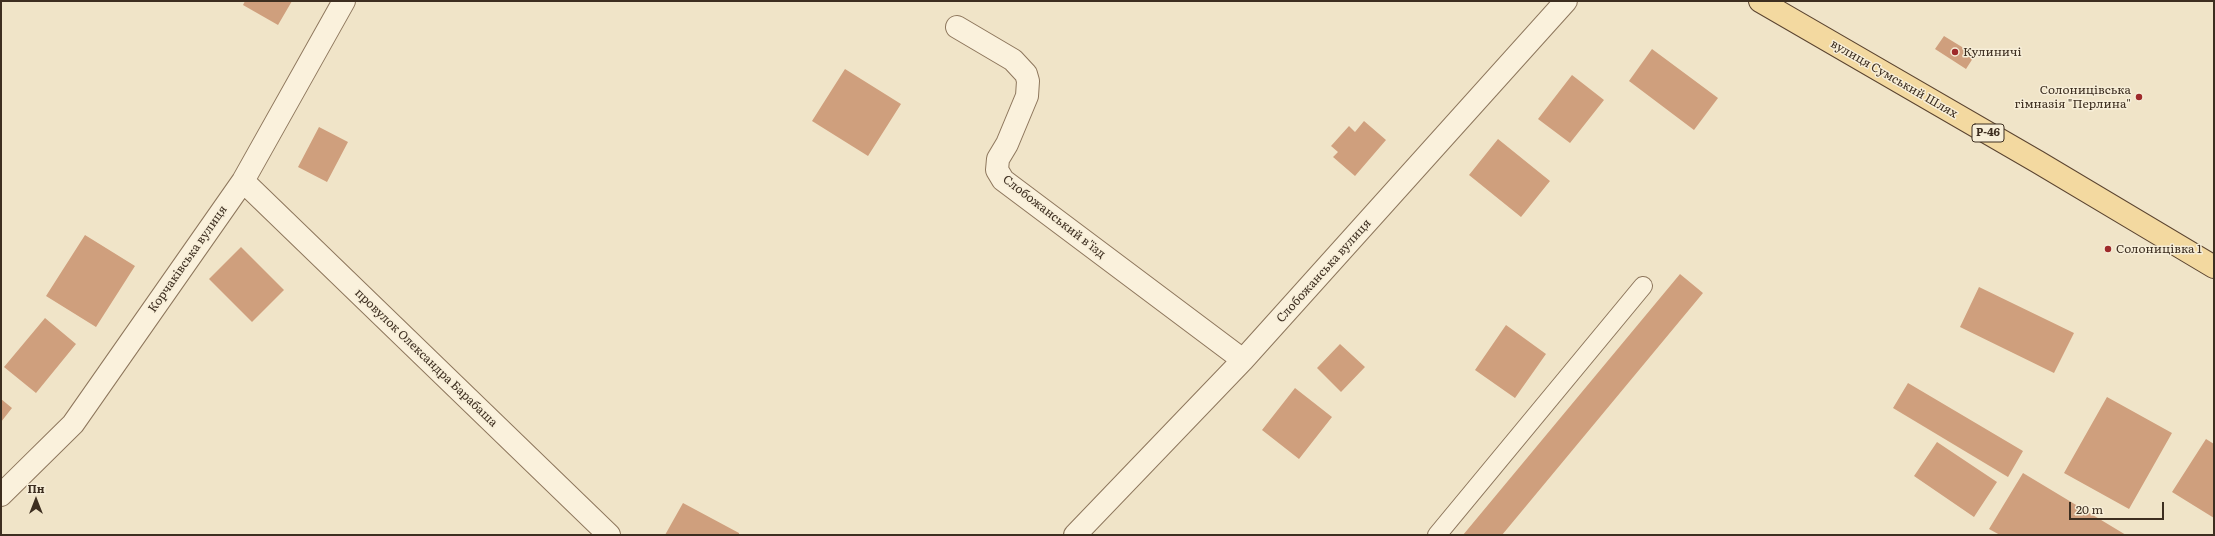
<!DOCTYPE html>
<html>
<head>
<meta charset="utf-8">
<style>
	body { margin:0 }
	#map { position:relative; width:2215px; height:536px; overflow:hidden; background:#f0e4c8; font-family:Literata,serif }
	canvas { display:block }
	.frame { position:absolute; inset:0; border:2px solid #3d2e20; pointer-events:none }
	.north { position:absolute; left:16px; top:480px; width:40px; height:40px; -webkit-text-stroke:3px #f7eed8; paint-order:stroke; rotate:0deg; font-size:11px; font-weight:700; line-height:16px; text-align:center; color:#3d2e20 }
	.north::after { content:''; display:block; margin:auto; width:14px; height:18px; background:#3d2e20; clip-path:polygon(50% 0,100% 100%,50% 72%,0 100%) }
	.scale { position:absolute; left:2069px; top:502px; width:95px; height:18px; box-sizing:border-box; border:2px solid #3d2e20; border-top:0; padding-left:5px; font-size:12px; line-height:14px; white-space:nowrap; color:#3d2e20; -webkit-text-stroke:3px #f7eed8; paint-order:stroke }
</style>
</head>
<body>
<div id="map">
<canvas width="2215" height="536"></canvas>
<div class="frame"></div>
<div class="north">Пн</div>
<div class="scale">20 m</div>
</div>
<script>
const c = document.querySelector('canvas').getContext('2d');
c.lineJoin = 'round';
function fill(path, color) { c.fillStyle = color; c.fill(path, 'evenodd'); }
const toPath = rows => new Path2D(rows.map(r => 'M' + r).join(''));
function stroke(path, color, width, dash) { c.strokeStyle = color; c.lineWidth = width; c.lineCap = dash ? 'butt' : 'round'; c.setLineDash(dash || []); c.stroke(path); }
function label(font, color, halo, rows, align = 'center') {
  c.font = font + ' Literata,serif'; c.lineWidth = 3; c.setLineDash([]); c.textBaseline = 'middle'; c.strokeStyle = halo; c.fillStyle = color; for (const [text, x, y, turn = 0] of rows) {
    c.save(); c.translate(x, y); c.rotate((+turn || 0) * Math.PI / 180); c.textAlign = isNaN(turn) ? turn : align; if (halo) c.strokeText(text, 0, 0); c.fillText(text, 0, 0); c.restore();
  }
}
fill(toPath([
	[245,1,292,1,278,25,243,5],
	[1944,36,1975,55,1966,69,1935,49],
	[1652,49,1718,98,1694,130,1629,81],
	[845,69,901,104,868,156,812,121],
	[1572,75,1604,100,1570,143,1538,119],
	[1364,121,1386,140,1355,176,1333,157,1338,152,1331,146,1349,126,1355,132],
	[319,127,348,142,327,182,298,167],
	[1498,139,1550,181,1521,217,1469,175],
	[85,235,135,266,96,327,46,296],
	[241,247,284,290,252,322,209,279],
	[1680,274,1703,293,1502,535,1463,535],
	[1979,287,2074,333,2054,373,1960,327],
	[45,318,76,344,36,393,4,367],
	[1506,325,1546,354,1515,398,1475,370],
	[1340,344,1365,367,1341,392,1317,368],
	[1908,383,2023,451,2008,477,1893,408],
	[1295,388,1332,417,1299,459,1262,430],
	[2107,397,2172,433,2129,509,2064,473],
	[1,399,12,408,1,422],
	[2206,439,2214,444,2214,518,2172,492],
	[1937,442,1997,482,1974,517,1914,476],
	[2023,473,2126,535,2000,535,1989,529],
	[683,503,739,533,739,535,665,535]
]), '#cf9f7d');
const service = toPath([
	[1437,535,1643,286]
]);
const minor = toPath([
	[957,27,1013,60,1026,74,1028,81,1027,96,1007,144,998,159,997,170,1003,180,1243,360],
	[243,181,609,535],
	[1,495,73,424,243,181,344,1],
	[1075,535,1243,360,1566,1]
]);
const primary = toPath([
	[1760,1,2038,162,2214,267]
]);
stroke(service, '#8d765c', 20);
stroke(minor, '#8d765c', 24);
stroke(primary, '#5b4430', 24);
stroke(service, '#faf1dc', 18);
stroke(minor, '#faf1dc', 22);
stroke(primary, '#f3d9a0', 22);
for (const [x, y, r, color] of [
	[1955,52,4,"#9e2a2b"],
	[2139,97,4,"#9e2a2b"],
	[2108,249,4,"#9e2a2b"]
]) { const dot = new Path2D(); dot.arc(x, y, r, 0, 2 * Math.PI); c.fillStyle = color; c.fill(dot); stroke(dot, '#f7eed8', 1.5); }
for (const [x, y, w] of [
	[1988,133,32]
]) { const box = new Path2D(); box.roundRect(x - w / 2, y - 9, w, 18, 3); c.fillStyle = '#f7eed8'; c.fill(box); stroke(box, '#3d2e20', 1); }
label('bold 11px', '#3d2e20', null, [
	["Р-46",1988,133]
]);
label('12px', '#3d2e20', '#f7eed8', [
	["Кулиничі",1963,52],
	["Солоницівська",2131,90,"right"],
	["гімназія \"Перлина\"",2131,104,"right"],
	["Солоницівка 1",2116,249]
], 'left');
label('12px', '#3d2e20', '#f7eed8', [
	["вулиця Сумський Шлях",1894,79,30],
	["Слобожанський в'їзд",1054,217,38],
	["Корчаківська вулиця",188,259,-55],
	["Слобожанська вулиця",1324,271,-48],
	["провулок Олександра Барабаша",426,358,44]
]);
</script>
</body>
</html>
